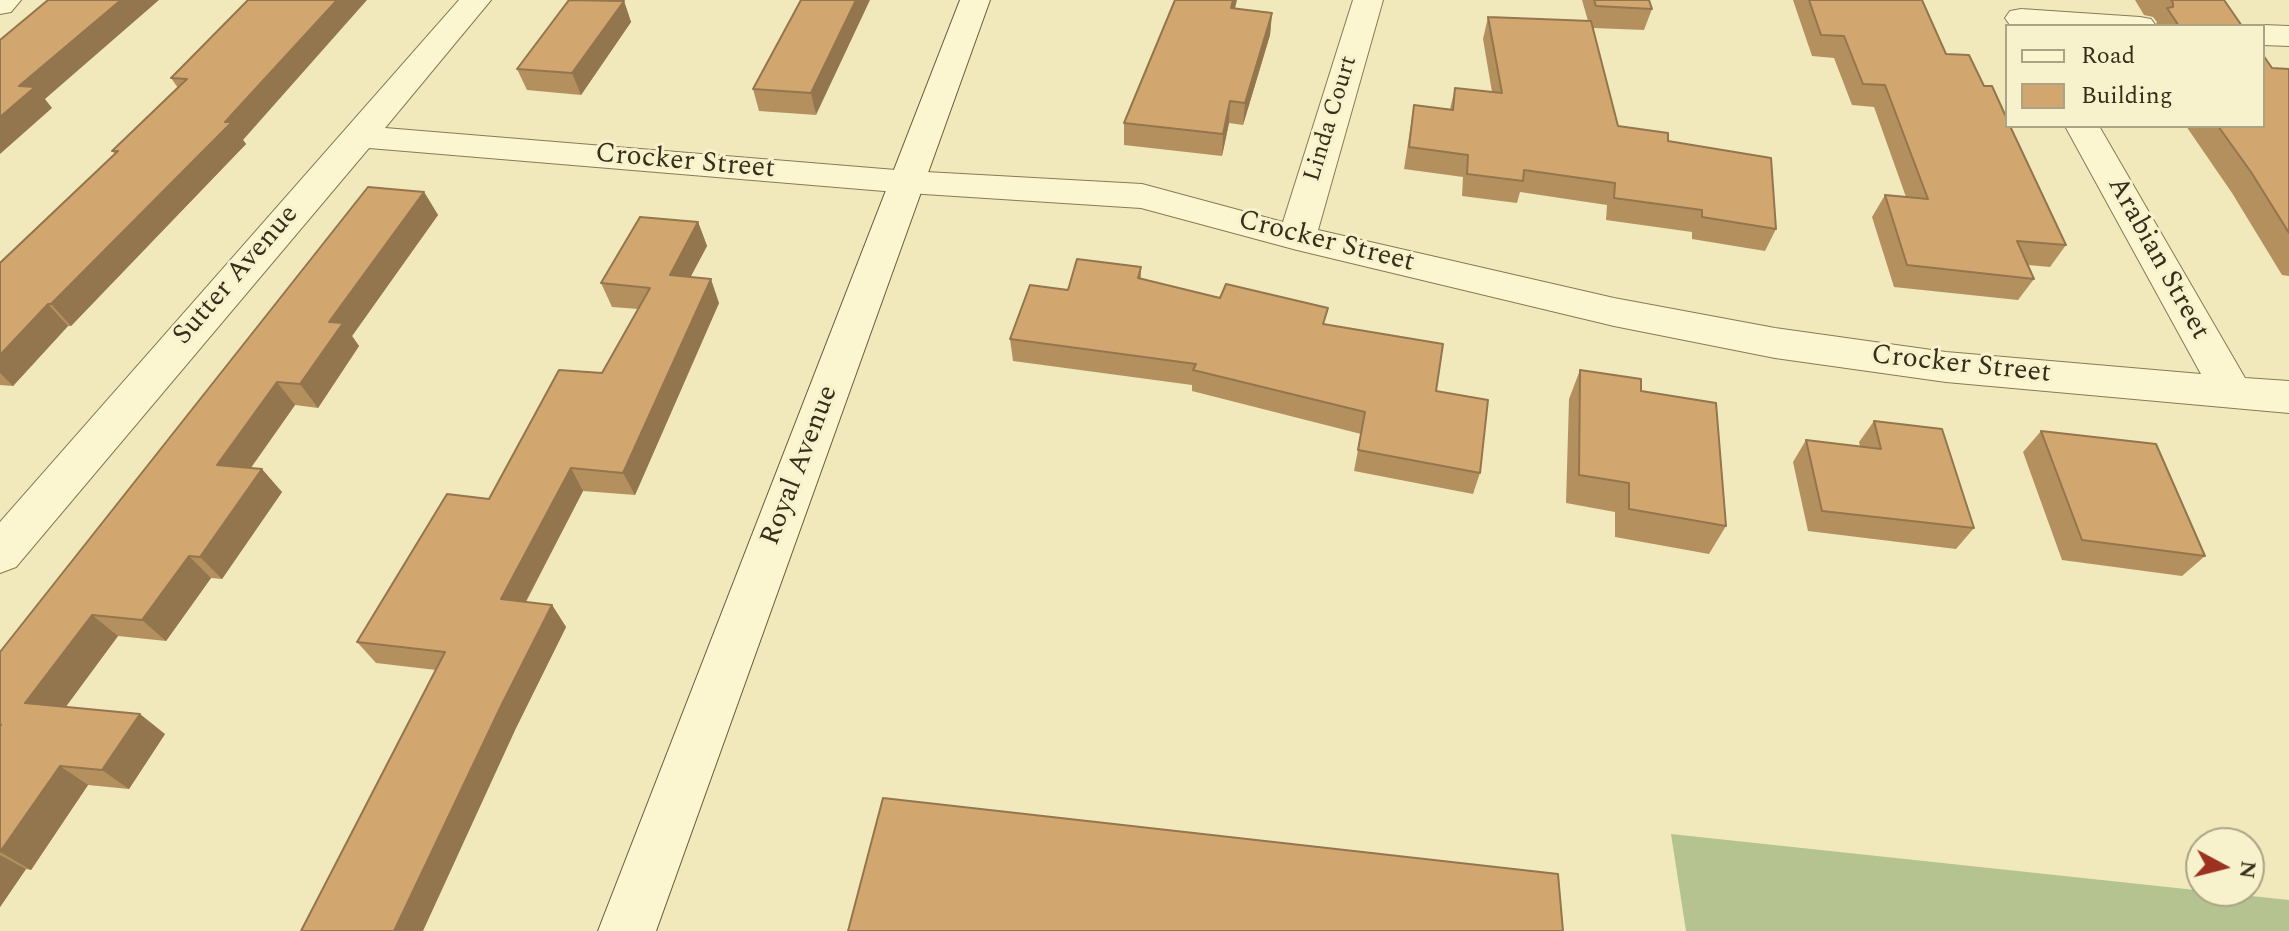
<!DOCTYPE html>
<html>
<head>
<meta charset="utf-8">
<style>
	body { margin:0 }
	#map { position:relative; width:2289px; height:931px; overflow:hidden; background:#f1e9bc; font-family:Spectral,serif }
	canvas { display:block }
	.legend { position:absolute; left:2005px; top:24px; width:260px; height:104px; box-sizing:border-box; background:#f8f2cc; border:2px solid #aba385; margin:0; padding:10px 14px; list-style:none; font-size:24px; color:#372d1a }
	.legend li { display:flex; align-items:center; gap:16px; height:40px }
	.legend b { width:40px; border:2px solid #aba385 }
	.north { position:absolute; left:2185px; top:827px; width:80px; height:80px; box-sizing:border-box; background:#f8f2cc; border:2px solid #aba385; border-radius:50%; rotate:97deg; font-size:22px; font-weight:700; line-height:32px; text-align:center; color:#372d1a }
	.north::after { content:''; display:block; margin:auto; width:28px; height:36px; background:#9d3220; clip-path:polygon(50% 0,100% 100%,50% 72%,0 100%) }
</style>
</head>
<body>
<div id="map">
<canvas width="2289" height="931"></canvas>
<ul class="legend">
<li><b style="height:10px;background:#fbf5d0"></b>Road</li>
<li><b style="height:22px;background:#d2a76f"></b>Building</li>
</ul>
<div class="north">N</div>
</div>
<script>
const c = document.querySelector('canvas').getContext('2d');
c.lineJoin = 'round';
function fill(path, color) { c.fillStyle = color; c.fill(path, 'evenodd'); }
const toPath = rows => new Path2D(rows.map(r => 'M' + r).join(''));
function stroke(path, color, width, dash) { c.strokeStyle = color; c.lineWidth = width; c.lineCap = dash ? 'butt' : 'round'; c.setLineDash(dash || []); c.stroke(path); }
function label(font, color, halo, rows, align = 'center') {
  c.font = font + ' Spectral,serif'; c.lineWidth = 6; c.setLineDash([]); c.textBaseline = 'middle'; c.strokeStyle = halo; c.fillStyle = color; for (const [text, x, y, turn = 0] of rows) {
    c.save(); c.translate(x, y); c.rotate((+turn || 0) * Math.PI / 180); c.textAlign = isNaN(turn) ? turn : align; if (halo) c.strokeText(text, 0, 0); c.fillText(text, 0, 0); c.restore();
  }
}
fill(toPath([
	[1671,834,2289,900,2289,931,1686,931]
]), '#b5c390');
const street = toPath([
	[0,0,21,0,11,12,0,14,0,0],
	[459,0,491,0,385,128,908,171,1142,184,1283,222,1353,0,1383,0,1318,230,1614,298,1775,328,1946,352,2201,374,2065,126,2099,126,2245,378,2289,381,2289,413,1946,382,1775,358,1614,326,1297,250,1141,208,908,193,369,148,16,567,0,573,0,522,459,0],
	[2021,9,2140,17,2151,19,2156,26,2010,25,2005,18,2010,11,2021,9],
	[2263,25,2289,26,2289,46,2263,45,2263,25]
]);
const secondary = toPath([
	[960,0,990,0,656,931,598,931,960,0]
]);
stroke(street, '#897954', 2);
stroke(secondary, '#6b5938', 2);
fill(street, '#fbf5d0');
fill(secondary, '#fbf5d0');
fill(toPath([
	[248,0,243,140,246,144,71,326,68,326,13,386,0,385,0,263,115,154,112,151,178,88,171,78],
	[801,0,816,115,759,111,753,89],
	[1582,0,1649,0,1652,9,1644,30,1593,28,1618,126,1668,141,1776,229,1765,251,1692,239,1692,232,1606,220,1607,205,1520,192,1517,203,1462,196,1463,177,1404,169,1414,105,1450,109,1455,88,1492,92,1483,39,1488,17,1588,21],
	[1793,0,1922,0,1946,54,2066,245,2050,267,2028,265,2034,279,2018,300,1894,287,1872,217,1885,195,1906,197,1874,107,1852,105,1834,58,1812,56],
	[2135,0,2224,0,2242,26,2155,26,2157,22,2153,17,2144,15],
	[624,1,631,22,581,95,527,90,517,69],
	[1235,9,1272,13,1270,35,1243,125,1229,123,1222,156,1124,145,1124,123],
	[2272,68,2289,69,2289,276,2282,275,2232,193,2186,126,2263,126],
	[424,192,438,215,352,336,359,346,318,408,295,405,251,468,282,492,222,579,211,578,166,641,118,636,65,707,165,734,129,789,88,785,31,870,26,869,0,907,0,652],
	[698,222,707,246,690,277,719,303,635,495,583,491,526,602,552,605,566,627,517,726,317,902,436,670,376,663,357,642,489,499,602,373,638,309,612,307,601,283],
	[1141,267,1141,279,1326,324,1436,391,1480,473,1473,494,1354,471,1361,434,1192,391,1192,385,1013,361,1010,339,1068,290],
	[1580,370,1641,391,1726,526,1709,554,1615,537,1615,512,1566,503,1569,399],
	[1874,421,1974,528,1956,549,1808,531,1793,462,1806,440,1860,447,1859,442],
	[2041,431,2205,556,2182,576,2062,560,2023,452]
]), '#b5905f');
fill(toPath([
	[121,0,159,0,45,99,52,108,0,154,0,117,19,86],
	[337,0,367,0,243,140,246,144,71,326,51,304,225,122],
	[856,0,870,0,816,115,811,93],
	[1233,0,1237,0,1230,30,1231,8],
	[624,1,631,22,581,95,572,73],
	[1272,13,1270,35,1243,125,1245,103],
	[1230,101,1229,123,1222,156,1223,134],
	[424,192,438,215,352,336,359,346,318,408,300,384,329,322],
	[698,222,707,246,679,299,670,275],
	[711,279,719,303,635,495,623,473],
	[48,304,68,326,13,386,0,373,0,355],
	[277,382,295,405,237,487,217,465],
	[571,468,583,491,516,620,501,599],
	[262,469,282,492,222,579,200,557],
	[189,556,211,578,166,641,142,620],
	[552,605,566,627,517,726,423,931,394,931,501,706],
	[92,615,118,636,54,723,25,703],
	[140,714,165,734,129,789,102,770],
	[60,766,88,785,31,870,0,852],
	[0,855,26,869,0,907]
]), '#93754e');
const building = toPath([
	[48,0,121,0,19,86,35,87,0,117,0,40,48,0],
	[248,0,337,0,225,122,232,122,51,304,48,304,0,355,0,263,118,151,112,151,187,79,171,78,248,0],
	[569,0,624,1,572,73,517,69,569,0],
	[801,0,856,0,811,93,753,89,801,0],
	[1175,0,1233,0,1231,8,1272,13,1245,103,1230,101,1223,134,1124,123,1175,0],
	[1594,0,1649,0,1652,9,1596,6,1594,0],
	[1809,0,1922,0,1946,54,1969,55,1984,86,1992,86,2007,119,2007,126,2010,126,2066,245,2017,241,2034,279,1907,265,1885,195,1928,199,1885,85,1863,84,1844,36,1821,35,1809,0],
	[2171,0,2224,0,2242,26,2179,26,2167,8,2173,7,2173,3,2171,0],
	[1488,17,1591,21,1618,126,1668,133,1668,141,1771,158,1776,229,1702,217,1702,210,1614,198,1615,183,1524,170,1523,181,1467,174,1468,155,1409,147,1414,105,1453,110,1455,88,1502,93,1488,17],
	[2263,55,2272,68,2289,69,2289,233,2251,172,2218,126,2263,126,2263,55],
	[368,187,424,192,329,322,343,323,300,384,277,382,217,465,262,469,200,557,189,556,142,620,92,615,25,703,140,714,102,770,60,766,0,852,0,726,1,725,0,724,0,652,368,187],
	[640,217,698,222,670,275,711,279,623,473,571,468,501,599,552,605,501,706,394,931,301,931,445,652,357,642,447,494,489,499,559,370,602,373,650,288,601,283,640,217],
	[1077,259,1141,267,1138,278,1220,298,1226,284,1328,308,1323,324,1443,344,1436,391,1488,400,1480,473,1358,450,1365,412,1193,370,1196,364,1010,339,1030,285,1068,290,1077,259],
	[1580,370,1641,379,1641,391,1716,403,1726,526,1629,509,1629,483,1579,475,1580,370],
	[1874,421,1942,429,1974,528,1822,511,1806,440,1881,449,1874,421],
	[2041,431,2156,444,2205,556,2082,540,2041,431],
	[883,798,1558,874,1563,931,848,931,883,798]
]);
fill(building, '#d2a76f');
stroke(building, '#93754e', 2);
label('24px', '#372d1a', '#f8f2cc', [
	["Linda Court",1332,119,-73]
]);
label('28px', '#372d1a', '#f8f2cc', [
	["Crocker Street",685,163,5],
	["Crocker Street",1326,243,14],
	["Arabian Street",2157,259,61],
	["Sutter Avenue",237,276,-49],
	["Crocker Street",1961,366,6],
	["Royal Avenue",801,466,-69]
]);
</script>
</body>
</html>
